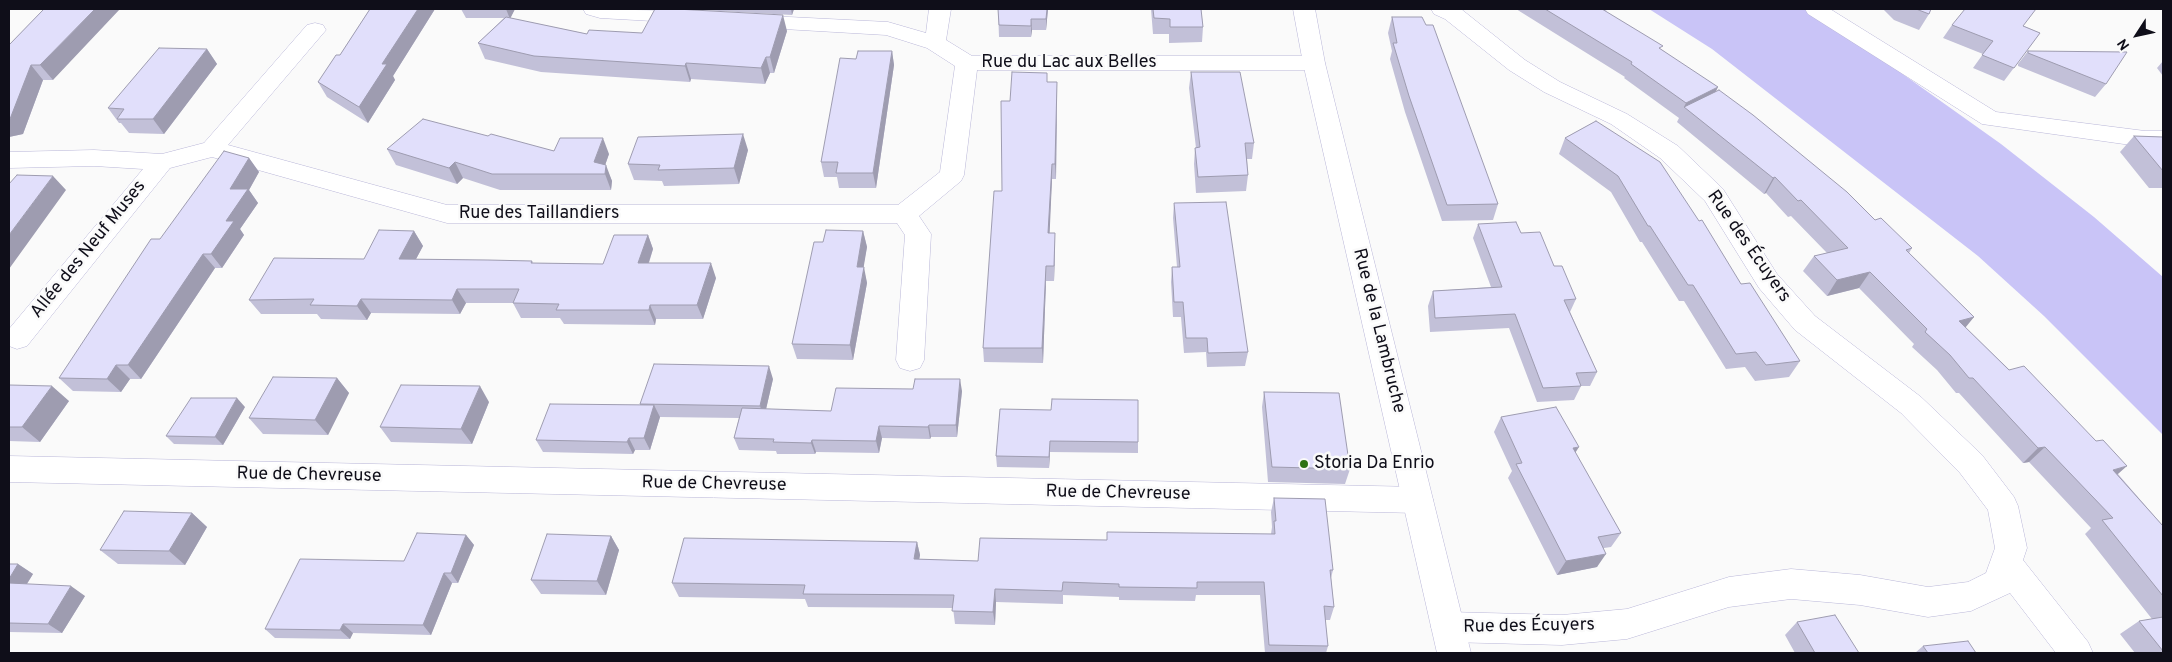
<!DOCTYPE html>
<html>
<head>
<meta charset="utf-8">
<style>
	body { margin:0 }
	#map { position:relative; width:2172px; height:662px; overflow:hidden; background:#fafafa; font-family:Overpass,sans-serif }
	canvas { display:block }
	.frame { position:absolute; inset:0; border:10px solid #0f0e19; pointer-events:none }
	.north { position:absolute; left:2112px; top:10px; width:50px; height:50px; -webkit-text-stroke:4px #fafafa; paint-order:stroke; rotate:235deg; font-size:14px; font-weight:700; line-height:20px; text-align:center; color:#0f0e19 }
	.north::after { content:''; display:block; margin:auto; width:18px; height:22px; background:#0f0e19; clip-path:polygon(50% 0,100% 100%,50% 72%,0 100%) }
</style>
</head>
<body>
<div id="map">
<canvas width="2172" height="662"></canvas>
<div class="frame"></div>
<div class="north">N</div>
</div>
<script>
const c = document.querySelector('canvas').getContext('2d');
c.lineJoin = 'round';
function fill(path, color) { c.fillStyle = color; c.fill(path, 'evenodd'); }
const toPath = rows => new Path2D(rows.map(r => 'M' + r).join(''));
function stroke(path, color, width, dash) { c.strokeStyle = color; c.lineWidth = width; c.lineCap = dash ? 'butt' : 'round'; c.setLineDash(dash || []); c.stroke(path); }
function label(font, color, halo, rows, align = 'center') {
  c.font = font + ' Overpass,sans-serif'; c.lineWidth = 5; c.setLineDash([]); c.textBaseline = 'middle'; c.strokeStyle = halo; c.fillStyle = color; for (const [text, x, y, turn = 0] of rows) {
    c.save(); c.translate(x, y); c.rotate((+turn || 0) * Math.PI / 180); c.textAlign = isNaN(turn) ? turn : align; if (halo) c.strokeText(text, 0, 0); c.fillText(text, 0, 0); c.restore();
  }
}
fill(toPath([
	[1649,9,1806,9,1883,60,2001,144,2094,217,2163,277,2163,435,2044,316,1978,256,1712,49]
]), '#c9c4f7');
const minor = toPath([
	[583,9,688,11,696,12,699,17,696,22,688,23,600,18,586,14,583,9],
	[929,9,951,9,946,40,972,56,1314,56,1322,58,1325,63,1322,68,1314,70,977,70,964,175,961,181,919,216,931,234,924,360,920,368,910,371,900,368,896,360,905,235,897,223,447,223,212,157,170,168,27,346,17,349,9,346,9,329,143,169,94,166,9,168,9,152,94,150,162,154,204,143,307,25,315,23,323,25,326,30,228,145,447,205,898,205,940,172,955,66,927,48,886,35,749,27,741,26,738,21,741,16,749,15,888,22,926,33,929,9],
	[1431,9,1461,9,1525,60,1560,82,1627,114,1678,146,1723,189,1777,274,1815,316,1921,397,1982,455,2014,497,2018,506,2027,548,2023,560,2088,642,2093,653,2056,653,2010,593,1971,611,1928,617,1860,605,1791,599,1729,607,1627,639,1562,645,1448,642,1436,638,1431,627,1436,616,1448,612,1562,615,1627,609,1729,577,1791,569,1860,575,1928,587,1968,582,1986,573,1995,548,1988,510,1960,473,1901,413,1795,330,1759,288,1705,201,1660,158,1611,124,1544,92,1509,70,1445,19,1434,14,1431,9],
	[1805,9,1830,9,1996,112,2145,131,2163,131,2163,147,2145,147,1982,124,1808,14,1805,9],
	[9,456,1418,487,1429,491,1433,500,1429,509,1418,513,9,482,9,456]
]);
const tertiary = toPath([
	[1293,9,1315,9,1325,63,1471,653,1437,653,1303,63,1293,9]
]);
stroke(minor, '#b9b6d8', 1);
stroke(tertiary, '#b9b6d8', 1);
fill(minor, '#fff');
fill(tertiary, '#fff');
fill(toPath([
	[44,9,53,80,43,80,23,134,9,137,9,45],
	[370,9,435,9,393,76,395,80,368,123,327,97,318,82,340,55],
	[461,9,515,9,510,18,587,34,787,31,774,73,770,73,765,84,691,79,690,82,541,72,485,59,478,43,504,18,466,18],
	[683,9,794,9,792,15],
	[998,9,1048,9,1046,30,1032,30,1031,37,999,37],
	[1151,9,1201,9,1203,27,1202,42,1169,43,1169,34,1153,34],
	[1516,9,1609,9,1605,11,1661,49,1716,91,1875,220,1912,248,1909,253,1974,317,1965,327,2118,474,2163,526,2163,653,2135,653,2120,634,2139,621,2152,619,2085,534,2091,528,2029,462,2023,463,1959,393,1956,393,1937,370,1912,347,1914,344,1859,288,1827,296,1803,271,1814,256,1827,253,1791,216,1788,217,1766,193,1764,194,1677,122,1679,118,1624,78,1625,77],
	[1883,9,1931,9,1929,14,1919,30,1894,20],
	[1392,17,1498,204,1493,220,1442,221,1405,112,1390,59,1392,51,1388,33],
	[1952,25,2024,26,2040,33,2004,81,1973,68,1983,54,1943,38],
	[207,49,217,64,164,134,129,133,121,123,119,123,108,108],
	[892,51,894,65,876,188,839,188,837,177,824,177,821,162,856,59],
	[2028,51,2106,84,2095,97,2018,66,2018,64],
	[2163,61,2163,76,2157,68],
	[1191,72,1254,143,1252,159,1247,159,1248,175,1246,191,1196,193,1194,164,1195,148,1196,148,1189,88],
	[1048,82,1057,82,1056,179,1052,179,1049,233,1055,248,1054,281,1046,281,1043,363,984,362,983,348,1002,191,1010,101],
	[1596,121,1741,284,1800,361,1789,377,1755,381,1745,367,1726,369,1684,301,1679,301,1642,242,1640,242,1611,192,1559,154,1565,138],
	[488,136,554,151,609,154,605,165,612,181,611,190,500,190,463,178,457,184,396,165,387,149],
	[2134,136,2163,137,2163,188,2149,188,2120,152],
	[748,150,739,184,664,186,662,181,634,180,628,164],
	[249,158,259,172,249,190,258,203,240,229,244,235,222,268,215,268,141,379,130,379,121,392,73,391,59,378],
	[1174,203,1248,352,1245,366,1207,367,1206,352,1184,353,1181,317,1173,317,1171,282,1172,267,1177,267,1173,218],
	[1478,224,1521,233,1554,266,1576,299,1570,312,1597,372,1590,386,1581,386,1574,400,1537,402,1509,328,1430,332,1428,306,1433,291,1491,287,1473,238],
	[414,231,423,246,416,259,532,261,533,263,603,264,648,235,653,249,649,263,716,278,703,319,656,319,655,325,564,324,560,318,521,318,513,303,466,303,460,314,371,313,367,320,321,319,317,314,261,314,249,300,364,259],
	[863,231,867,247,863,267,867,283,853,360,797,359,792,344,823,242],
	[337,378,349,393,328,435,263,434,249,418],
	[773,379,766,409,831,411,962,391,957,437,931,437,930,439,882,438,879,453,816,452,815,454,777,454,776,451,739,450,734,438,739,418,660,417,650,450,635,450,633,454,543,452,536,440,640,405,640,404],
	[9,385,69,401,40,442,9,441],
	[1264,392,1350,469,1345,484,1268,482,1262,407],
	[489,402,472,444,391,442,380,427],
	[245,407,223,445,174,444,166,436],
	[1000,409,1138,442,1138,453,1050,452,1049,468,997,467,996,456],
	[1501,417,1575,453,1621,533,1611,547,1604,548,1597,567,1557,575,1508,478,1512,471,1494,432],
	[1274,498,1333,570,1331,578,1334,607,1330,620,1325,620,1328,646,1326,653,1265,653,1260,595,1196,595,1195,601,1119,600,1119,597,1063,595,1063,604,996,602,995,625,955,624,953,608,808,607,805,599,679,597,672,583,917,542,920,555,919,559,978,561,1107,540,1271,534,1272,527,1271,512],
	[192,513,207,527,185,565,118,564,100,550],
	[466,535,474,545,458,583,452,583,431,635,353,633,350,639,275,638,265,629,404,561],
	[611,536,619,550,606,595,541,594,531,580],
	[9,564,18,564,33,574,27,584,85,596,62,633,9,632],
	[1797,622,1859,653,1795,653,1785,635],
	[1923,646,1976,653,1915,653]
]), '#c2c0d8');
fill(toPath([
	[95,9,120,9,53,80,40,65],
	[418,9,435,9,393,76,395,80,368,123,359,107,382,64],
	[506,9,515,9,510,19],
	[791,9,794,9,792,15],
	[1047,9,1048,9,1046,30,1046,19],
	[783,15,787,31,774,73,770,57],
	[1031,19,1032,30,1031,37],
	[207,49,217,64,164,134,153,119],
	[892,51,894,65,876,188,873,173],
	[766,57,770,73,765,84,761,68],
	[686,63,691,79,690,82,685,66],
	[31,65,43,80,23,134,9,137,9,120],
	[1057,82,1057,97,1056,179,1055,164],
	[1718,87,1711,102,1684,107,1686,103],
	[743,134,748,150,739,184,734,168],
	[603,138,609,154,602,174,594,162],
	[249,158,259,172,249,190,258,203,240,229,244,235,222,268,211,254,230,189],
	[455,162,463,178,457,184,449,168],
	[1052,164,1052,179,1049,248,1048,233],
	[606,165,612,181,611,190,605,174],
	[53,176,66,190,9,269,9,235],
	[1775,177,1766,193,1764,194,1773,178],
	[414,231,423,246,408,274,399,259],
	[863,231,867,247,861,283,857,267],
	[1055,233,1055,248,1054,281,1054,266],
	[648,235,653,249,644,277,638,263],
	[203,254,215,268,141,379,128,365],
	[711,263,716,278,703,319,697,305],
	[1046,266,1046,281,1043,363,1042,348],
	[864,267,867,283,853,360,850,345],
	[1870,272,1859,288,1827,296,1837,280],
	[457,289,466,303,460,314,452,300],
	[361,299,371,313,367,320,357,306],
	[650,305,656,319,655,325,649,310],
	[1974,317,1961,333,1959,321],
	[116,365,130,379,121,392,107,379],
	[769,366,773,379,764,418,760,406],
	[337,378,349,393,328,435,315,420],
	[960,379,962,391,957,437,956,425],
	[52,386,69,401,40,442,22,427],
	[480,386,489,402,472,444,461,429],
	[237,398,245,407,223,445,215,437],
	[654,405,660,417,650,450,644,438],
	[929,425,931,437,930,439,928,427],
	[879,426,882,438,879,453,876,441],
	[629,438,635,450,633,454,627,442],
	[812,440,816,452,815,454,811,443],
	[1050,441,1050,452,1049,468,1049,457],
	[1579,447,1570,461,1573,448],
	[2045,447,2029,462,2023,463,2038,448],
	[2127,466,2110,481,2113,470],
	[192,513,207,527,185,565,169,551],
	[466,535,474,545,458,583,451,573],
	[611,536,619,550,606,595,597,581],
	[917,542,920,555,917,572,914,559],
	[1606,554,1597,567,1557,575,1566,561],
	[18,564,33,574,21,593,9,585,9,579],
	[444,573,452,583,431,635,423,625],
	[71,586,85,596,62,633,48,624],
	[995,589,996,602,995,625,993,612],
	[343,624,353,633,350,639,340,630]
]), '#9e9cb0');
const building = toPath([
	[44,9,95,9,40,65,31,65,10,119,9,120,9,45,44,9],
	[370,9,418,9,382,64,387,64,359,107,318,82,336,55,340,55,370,9],
	[655,9,676,9,783,15,770,57,766,57,761,68,686,63,685,66,534,56,478,43,506,17,587,34,589,30,642,33,655,9],
	[998,9,1047,9,1046,19,1031,19,1031,26,999,25,998,9],
	[1153,9,1201,9,1203,27,1170,27,1170,19,1154,18,1153,9],
	[1545,9,1602,9,1663,46,1659,48,1718,87,1686,103,1631,64,1632,62,1545,9],
	[1916,9,1931,9,1929,14,1916,9],
	[1965,9,2036,9,2023,26,2040,33,2014,68,1982,55,1993,41,1952,25,1965,9],
	[1392,17,1422,17,1426,25,1433,25,1498,204,1447,205,1409,96,1393,43,1397,43,1392,17],
	[159,48,207,49,153,119,117,119,124,109,108,108,159,48],
	[858,51,892,51,873,173,836,173,838,162,821,162,840,58,856,59,858,51],
	[2028,51,2127,52,2106,84,2028,53,2028,51],
	[1012,72,1047,73,1047,82,1057,82,1055,164,1052,164,1048,233,1055,233,1054,266,1046,266,1042,348,983,348,994,191,1002,191,1001,101,1010,101,1012,72],
	[1191,72,1240,72,1254,143,1245,143,1248,175,1198,177,1195,148,1200,147,1191,72],
	[1719,90,1753,115,1847,192,1875,220,1881,218,1912,248,1906,250,1974,317,1959,321,2009,370,2024,366,2096,441,2103,440,2127,466,2113,470,2163,526,2163,596,2102,520,2113,518,2045,447,2038,448,1973,378,1969,378,1950,355,1925,332,1927,329,1870,272,1837,280,1814,256,1848,248,1801,200,1798,201,1775,177,1773,178,1684,107,1719,90],
	[423,119,488,136,491,134,554,151,560,138,603,138,594,162,606,165,605,174,492,174,455,162,449,168,387,149,423,119],
	[1596,121,1660,162,1699,221,1702,220,1741,284,1750,283,1800,361,1766,365,1756,352,1736,354,1693,285,1688,285,1650,226,1648,226,1618,176,1565,138,1596,121],
	[743,134,734,168,658,170,660,165,628,164,638,137,743,134],
	[2134,136,2163,137,2163,171,2134,136],
	[224,151,249,158,230,189,248,189,226,221,234,221,211,254,203,254,128,365,116,365,107,379,59,378,151,239,160,239,224,151],
	[17,175,53,176,9,235,9,184,17,175],
	[1226,202,1248,352,1208,353,1207,338,1186,338,1183,302,1174,302,1172,267,1180,267,1174,203,1226,202],
	[1516,222,1521,233,1540,232,1554,266,1562,266,1576,299,1564,300,1597,372,1576,373,1581,386,1543,388,1515,314,1435,318,1433,291,1502,287,1478,224,1516,222],
	[379,230,414,231,399,259,488,260,532,261,531,263,603,264,614,235,648,235,638,263,711,263,697,305,650,305,649,310,556,310,559,304,513,303,519,289,457,289,452,300,361,299,357,306,310,305,314,299,249,300,274,258,364,259,379,230],
	[826,230,863,231,857,267,864,267,850,345,792,344,814,242,823,242,826,230],
	[654,364,769,366,760,406,640,404,654,364],
	[273,377,337,378,315,420,249,418,273,377],
	[915,379,960,379,956,425,929,425,928,427,879,426,876,441,812,440,811,443,773,442,774,439,734,438,742,408,831,411,836,388,913,389,915,379],
	[9,385,52,386,22,427,9,427,9,385],
	[401,385,480,386,461,429,380,427,401,385],
	[1264,392,1339,393,1350,469,1272,467,1264,392],
	[191,398,237,398,215,437,166,436,191,398],
	[1052,399,1138,400,1138,442,1050,441,1049,457,996,456,1000,409,1051,410,1052,399],
	[550,404,654,405,644,438,629,438,627,442,536,440,550,404],
	[1556,407,1579,447,1573,448,1621,533,1598,537,1606,554,1566,561,1516,464,1522,463,1501,417,1556,407],
	[1274,498,1325,499,1333,570,1330,570,1334,607,1324,606,1328,646,1269,645,1264,582,1197,582,1197,588,1119,587,1119,584,1063,582,1062,591,995,589,993,612,952,611,954,595,803,594,805,585,672,583,684,538,917,542,914,559,978,561,980,538,1107,540,1107,532,1275,534,1274,521,1276,521,1274,498],
	[124,511,192,513,169,551,100,550,124,511],
	[417,533,466,535,451,573,444,573,423,625,343,624,340,630,265,629,300,559,404,561,417,533],
	[547,534,611,536,597,581,531,580,547,534],
	[9,564,18,564,9,579,9,564],
	[9,583,71,586,48,624,9,623,9,583],
	[1835,615,1859,653,1815,653,1797,622,1835,615],
	[2163,617,2163,651,2139,621,2163,617],
	[1968,641,1976,653,1928,653,1923,646,1968,641]
]);
fill(building, '#e1dffb');
stroke(building, '#9e9cb0', 1);
for (const [x, y, r, color] of [
	[1304,464,5,"#2e7313"]
]) { const dot = new Path2D(); dot.arc(x, y, r, 0, 2 * Math.PI); c.fillStyle = color; c.fill(dot); stroke(dot, '#fafafa', 2); }
label('18px', '#0f0e19', '#fafafa', [
	["Rue du Lac aux Belles",1069,63],
	["Rue des Taillandiers",539,214],
	["Rue des Écuyers",1748,247,55],
	["Allée des Neuf Muses",89,250,-51],
	["Rue de la Lambruche",1378,331,76],
	["Rue de Chevreuse",309,476,1],
	["Rue de Chevreuse",714,485,1],
	["Rue de Chevreuse",1118,494,1],
	["Rue des Écuyers",1529,627,-1]
]);
label('18px', '#0f0e19', '#fafafa', [
	["Storia Da Enrio",1314,464]
], 'left');
</script>
</body>
</html>
